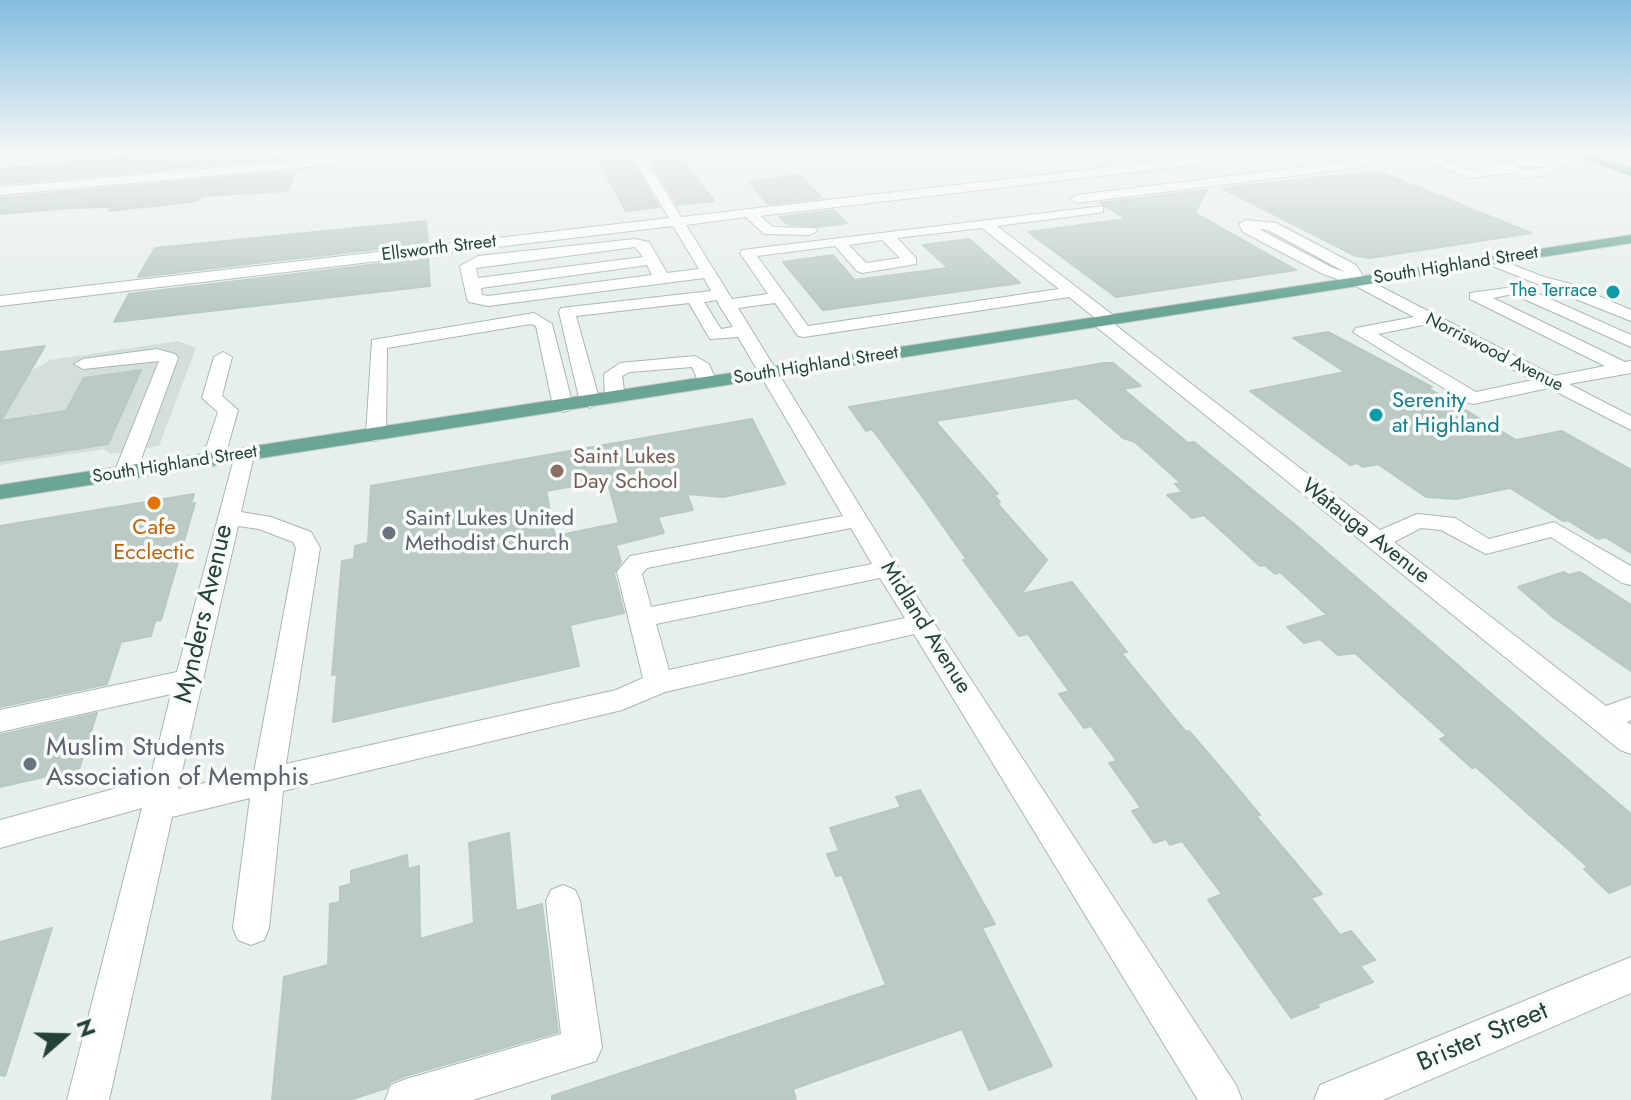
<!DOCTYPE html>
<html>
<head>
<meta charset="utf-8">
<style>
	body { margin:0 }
	#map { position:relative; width:1631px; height:1100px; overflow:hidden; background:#e6efeb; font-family:Jost,sans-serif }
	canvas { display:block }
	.north { position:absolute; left:24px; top:996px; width:80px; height:80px; -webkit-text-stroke:6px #f7fbf9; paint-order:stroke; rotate:70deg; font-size:22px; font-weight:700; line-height:32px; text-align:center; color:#24423a }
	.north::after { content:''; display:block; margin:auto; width:28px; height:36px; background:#24423a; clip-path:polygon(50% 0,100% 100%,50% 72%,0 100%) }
</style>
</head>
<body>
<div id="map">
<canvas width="1631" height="1100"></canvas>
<div class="north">N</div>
</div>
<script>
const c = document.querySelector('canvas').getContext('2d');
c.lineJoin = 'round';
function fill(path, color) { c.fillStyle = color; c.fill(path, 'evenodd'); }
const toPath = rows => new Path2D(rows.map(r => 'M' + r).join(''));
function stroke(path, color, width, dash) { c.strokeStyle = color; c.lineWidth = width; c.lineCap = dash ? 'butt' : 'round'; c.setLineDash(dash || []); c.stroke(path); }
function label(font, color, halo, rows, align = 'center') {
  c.font = font + ' Jost,sans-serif'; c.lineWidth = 7; c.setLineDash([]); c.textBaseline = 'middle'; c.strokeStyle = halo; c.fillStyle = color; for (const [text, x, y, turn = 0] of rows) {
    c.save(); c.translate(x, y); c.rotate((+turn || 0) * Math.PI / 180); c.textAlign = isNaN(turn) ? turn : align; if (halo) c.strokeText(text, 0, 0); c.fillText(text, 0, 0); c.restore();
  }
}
fill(toPath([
	[178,341,196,348,159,446,110,454,104,449,0,465,0,378,25,375,50,360]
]), '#d4dfda');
const building = toPath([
	[155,153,300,153,299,157,0,184,0,169,155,153],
	[594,153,627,153,659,207,626,211,594,153],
	[645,153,678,153,714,201,677,205,645,153],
	[295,171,288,191,201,196,199,200,189,202,109,211,111,207,69,208,0,214,0,198,295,171],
	[1378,171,1531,233,1370,258,1356,256,1222,188,1378,171],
	[799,175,822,198,768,204,749,182,799,175],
	[1207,190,1195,213,1296,270,1116,297,1028,232,1126,219,1100,203,1207,190],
	[834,210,847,223,818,227,787,224,780,217,834,210],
	[426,221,428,243,138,277,155,248,426,221],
	[969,239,1020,283,823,310,783,262,833,255,854,280,948,268,923,245,969,239],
	[428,258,430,286,114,322,129,294,428,258],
	[1328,332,1432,387,1428,388,1516,440,1562,431,1631,470,1631,553,1605,537,1598,539,1567,520,1563,521,1510,488,1456,499,1426,497,1378,464,1363,467,1357,463,1350,465,1250,391,1345,372,1293,338,1328,332],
	[45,346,1,421,66,411,84,378,141,370,108,444,0,461,0,352,45,346],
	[1104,363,1113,363,1141,386,1123,389,1188,443,1194,442,1293,523,1631,814,1631,884,1609,893,1584,869,1588,867,1476,767,1472,768,1440,739,1447,736,1355,653,1338,655,1320,639,1304,643,1287,627,1327,615,1280,572,1275,574,1265,565,1260,566,1204,515,1192,518,1167,495,1183,492,1175,484,1181,483,1135,442,1123,438,1077,398,935,421,998,494,994,495,1000,502,997,503,1047,560,1021,594,1072,582,1127,652,1121,653,1186,732,1189,731,1225,773,1260,815,1256,816,1322,894,1311,898,1340,935,1351,931,1375,960,1360,966,1373,982,1317,1004,1319,1007,1291,1018,1208,900,1222,894,1182,841,1170,845,1166,839,1154,843,1132,811,1141,808,1109,763,1117,761,1091,726,1084,728,1059,694,1069,691,1028,634,1019,636,963,560,967,560,921,495,872,429,866,431,849,407,1104,363],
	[752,419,785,484,723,497,687,494,693,510,658,517,664,533,616,545,621,562,614,573,624,613,570,625,579,666,333,722,337,674,332,675,342,561,354,559,355,546,368,543,371,486,752,419],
	[607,480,619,523,555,536,546,491,607,480],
	[194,494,191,504,195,503,168,596,161,620,155,621,151,636,121,642,107,684,0,707,0,526,194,494],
	[1564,572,1569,575,1580,572,1631,605,1631,671,1554,618,1518,587,1564,572],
	[97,713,79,769,0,787,0,735,97,713],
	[920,790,995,924,982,928,1052,1066,989,1090,962,1029,793,1089,796,1100,552,1100,552,1096,886,985,842,875,836,876,827,854,839,851,830,828,901,807,896,797,920,790],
	[509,833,516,911,542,904,558,1032,405,1076,390,1082,387,1088,349,1100,272,1100,284,977,328,965,330,904,340,902,340,887,351,884,351,871,407,855,408,869,419,866,420,939,474,923,469,843,509,833],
	[52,928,5,1076,0,1075,0,942,52,928]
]);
fill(building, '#bbcac4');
stroke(building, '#b8c9c2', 2);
const minor = toPath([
	[383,153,427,153,421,157,0,195,0,187,383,153],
	[630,153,642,153,681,217,1231,153,1266,153,1260,157,760,216,773,227,815,228,817,231,810,235,764,234,746,217,686,225,732,299,768,294,740,253,742,250,1103,206,1103,212,1098,213,997,226,1114,316,1116,320,1114,324,1380,530,1417,514,1455,518,1489,539,1554,522,1631,566,1631,585,1622,583,1551,537,1486,554,1441,530,1421,528,1394,542,1606,706,1631,697,1631,720,1627,722,1631,725,1631,754,1620,750,1094,325,1092,321,1094,317,1069,297,804,337,798,336,775,303,738,308,898,568,1236,1085,1242,1100,1198,1100,914,634,665,692,622,710,283,791,269,928,264,940,251,945,238,940,233,928,250,798,172,817,109,1100,67,1100,142,808,0,848,0,820,150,779,171,694,0,732,0,710,177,672,236,451,250,451,254,455,241,512,271,517,311,532,320,548,286,764,616,690,643,678,617,572,630,556,843,516,738,337,710,339,689,303,576,316,600,402,590,408,580,402,559,312,561,308,711,291,704,278,488,306,469,302,467,299,460,266,478,256,635,239,649,242,667,273,699,269,673,226,0,306,0,296,669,218,630,153],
	[982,228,1059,289,808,326,757,256,835,246,857,271,862,273,916,264,916,258,897,238,982,228],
	[882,240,900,258,866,263,849,245,882,240],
	[635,247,643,257,478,278,476,268,635,247],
	[647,265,652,275,488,296,482,295,481,288,647,265],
	[717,300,719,305,733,327,721,329,704,302,717,300],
	[238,526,259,529,293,542,296,548,254,772,178,789,238,526],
	[851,528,872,564,651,607,642,574,647,568,851,528],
	[880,578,905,618,669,670,656,624,880,578],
	[1337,153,1352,153,1370,163,1364,167,1077,203,1070,199,1077,195,1351,161,1337,153],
	[1408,153,1424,153,1470,170,1524,158,1546,160,1587,154,1593,158,1556,166,1555,171,1547,175,1524,178,1508,173,1469,178,1408,153],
	[1524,166,1543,167,1543,168,1525,170,1515,167,1524,166],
	[1246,220,1276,223,1356,265,1364,278,1554,376,1605,366,1470,299,1470,293,1521,286,1631,335,1631,347,1513,294,1493,298,1625,362,1631,361,1631,373,1569,384,1631,416,1631,430,1549,388,1473,404,1466,402,1353,332,1356,328,1414,317,1352,284,1323,274,1243,232,1239,224,1246,220],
	[1259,229,1268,230,1345,272,1333,268,1259,229],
	[1428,324,1533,380,1476,392,1378,334,1428,324],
	[1490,256,1544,277,1571,284,1631,310,1631,321,1485,263,1485,257,1490,256],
	[534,313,552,324,573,406,570,410,563,412,553,406,536,326,531,324,387,348,386,435,376,441,369,439,366,435,372,340,534,313],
	[157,349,175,354,178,358,136,473,133,478,117,478,114,473,159,361,83,369,74,364,83,359,157,349],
	[223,352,232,357,222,396,238,410,224,460,213,466,202,460,218,412,202,398,214,357,223,352],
	[695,356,709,364,717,383,715,387,701,387,692,367,630,372,622,376,625,398,622,402,608,402,605,398,604,374,620,363,695,356],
	[563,885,575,890,580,901,602,1047,596,1061,473,1100,385,1100,391,1085,406,1079,561,1034,546,901,551,890,563,885],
	[1631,957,1631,993,1383,1100,1314,1100,1320,1085,1631,957]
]);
const major = toPath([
	[1567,153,1584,153,1631,168,1631,176,1567,153],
	[1631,235,1631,243,0,499,0,485,1631,235]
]);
stroke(minor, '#a8b8b2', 2);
stroke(major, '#c2cac8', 2);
fill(minor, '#fff');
fill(major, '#6aa596');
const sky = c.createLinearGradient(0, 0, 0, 307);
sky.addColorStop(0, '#84bce0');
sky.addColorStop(0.5, '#f4f8f6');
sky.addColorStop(1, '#f4f8f600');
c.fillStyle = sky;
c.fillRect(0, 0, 1631, 307);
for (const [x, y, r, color] of [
	[1613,292,8,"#0f9aa8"],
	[1376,415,8,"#0f9aa8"],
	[557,471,8,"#8d6e63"],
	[154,503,8,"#e8710a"],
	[389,533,8,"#6b7280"],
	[30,764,8,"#6b7280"]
]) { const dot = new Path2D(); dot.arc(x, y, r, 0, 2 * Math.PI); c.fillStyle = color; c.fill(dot); stroke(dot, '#f7fbf9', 3); }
label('18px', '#24423a', '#f7fbf9', [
	["Ellsworth Street",439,249,-7],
	["South Highland Street",1456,266,-9],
	["Norriswood Avenue",1494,353,27],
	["South Highland Street",816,366,-9],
	["South Highland Street",175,465,-9]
]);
label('18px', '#0d838f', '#f7fbf9', [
	["The Terrace",1597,292]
], 'right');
label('22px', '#0d838f', '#f7fbf9', [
	["Serenity",1392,402],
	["at Highland",1392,427]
], 'left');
label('22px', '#785e54', '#f7fbf9', [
	["Saint Lukes",573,458],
	["Day School",573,483]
], 'left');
label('22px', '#5b616d', '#f7fbf9', [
	["Saint Lukes United",405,520],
	["Methodist Church",405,545]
], 'left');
label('22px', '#c56008', '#f7fbf9', [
	["Cafe",154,529],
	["Ecclectic",154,554]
]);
label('22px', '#24423a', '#f7fbf9', [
	["Watauga Avenue",1365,532,38],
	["Midland Avenue",925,628,58]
]);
label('26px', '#24423a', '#f7fbf9', [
	["Mynders Avenue",205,614,-77],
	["Brister Street",1483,1038,-23]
]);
label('26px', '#5b616d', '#f7fbf9', [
	["Muslim Students",46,749],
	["Association of Memphis",46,779]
], 'left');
</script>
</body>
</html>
